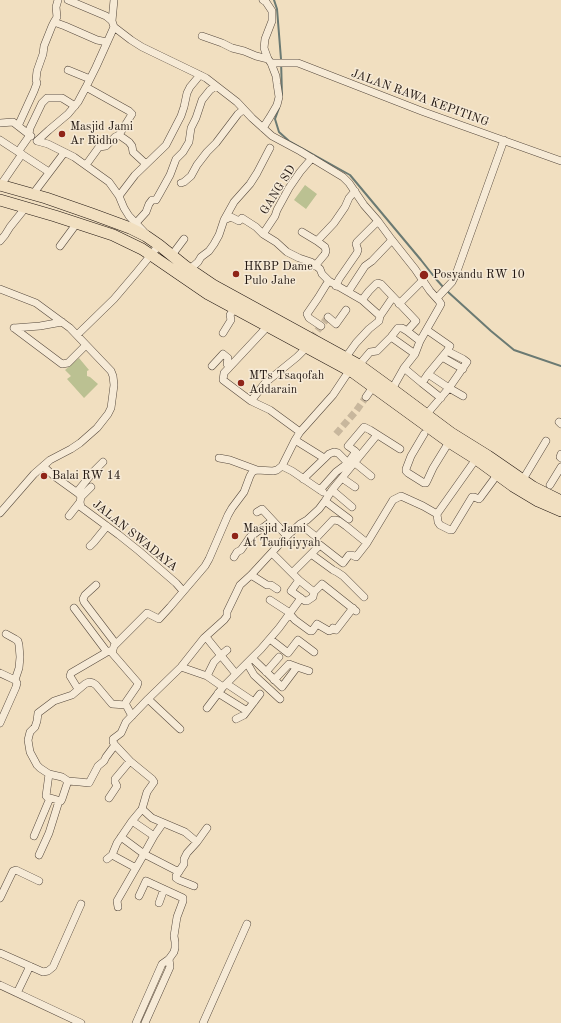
<!DOCTYPE html>
<html>
<head>
<meta charset="utf-8">
<style>
	body { margin:0 }
	canvas { display:block; background:#f1dfc0 }
</style>
</head>
<body>
<canvas width="561" height="1023"></canvas>
<script>
const c = document.querySelector('canvas').getContext('2d');
c.lineJoin = 'round';
function fill(path, color) { c.fillStyle = color; c.fill(path, 'evenodd'); }
const toPath = rows => new Path2D(rows.map(r => 'M' + r).join(''));
function stroke(path, color, width, dash) { c.strokeStyle = color; c.lineWidth = width; c.lineCap = dash ? 'butt' : 'round'; c.setLineDash(dash || []); c.stroke(path); }
function label(font, color, halo, rows, align = 'center') {
  c.font = font + ' "Old Standard TT",serif'; c.lineWidth = 3; c.setLineDash([]); c.textBaseline = 'middle'; c.strokeStyle = halo; c.fillStyle = color; for (const [text, x, y, turn = 0] of rows) {
    c.save(); c.translate(x, y); c.rotate((+turn || 0) * Math.PI / 180); c.textAlign = isNaN(turn) ? turn : align; if (halo) c.strokeText(text, 0, 0); c.fillText(text, 0, 0); c.restore();
  }
}
fill(toPath([
	[305,185,317,194,306,209,294,200],
	[79,358,89,370,87,371,87,376,90,377,98,384,84,398,67,379,71,376,65,370]
]), '#bbc192');
stroke(toPath([
	[274,0,277,9,281,59,282,96],
	[279,108,275,119,279,132,289,141,350,175,421,260,436,279,444,288],
	[447,291,491,331,514,350,561,366]
]), '#6b7a73', 2);
stroke(toPath([
	[311,339,328,317],
	[336,434,356,411,366,397]
]), '#c8b79d', 7, [7, 3.5]);
const minor = toPath([
	[58,0,56,7,57,17,54,22,65,26,97,40,107,42],
	[68,0,106,16,112,21,114,27,96,67,86,87,78,102,68,114,49,130,37,141,48,144,74,157,109,182,119,196,124,208,129,216,146,234],
	[112,21,114,0],
	[114,27,131,40,142,47,200,75,206,78,237,102,252,118,272,136,300,151,343,177,349,183,364,205,378,221,392,240,415,269,430,291,439,301,441,304,440,306,420,341,415,354,404,368,391,391],
	[202,36,222,43,232,48,244,51,256,56,268,59],
	[271,63,298,63,424,112,561,161],
	[68,70,90,79],
	[0,123,13,122,31,136],
	[18,126,34,91,37,83,36,80,37,71,43,54,44,46,52,26,54,22],
	[263,128,270,117,277,105,279,97,277,84,276,76,271,63,268,59,264,48,265,39,272,21,272,11,266,2,263,0],
	[29,134,30,128,42,103,47,98,62,98,75,106],
	[119,135,129,142,132,146,133,152,146,164],
	[0,140,49,172],
	[18,152,30,135],
	[86,165,99,147,106,146,115,137,119,135,132,114,129,111,86,87],
	[181,183,184,182,191,176,197,165,207,152,216,143,238,114,243,110],
	[0,186,22,154],
	[33,194,64,153],
	[119,196,135,175,166,145,181,116,184,107,187,93,190,87,200,75],
	[224,220,234,202,250,184,257,173,270,148],
	[136,223,146,212,149,204,152,200,156,200,160,193,170,175,176,159,183,152,189,142,191,128,196,118,202,100,210,90,216,86],
	[302,232,317,241,334,223,345,207,349,198,355,191],
	[263,234,275,216,277,210,289,188,300,172,312,158],
	[0,241,5,235,10,227,26,207],
	[60,246,77,223],
	[172,255,184,239],
	[315,266,325,254,326,251,325,247,317,241],
	[190,269,198,262,201,257,209,251,214,244,219,235,224,220,231,217,239,221,242,218,256,227,263,234,276,242,287,252,299,258,311,262,320,269,322,274,329,281,362,300,380,316,379,321,369,329,356,343,346,357],
	[336,286,339,279,357,253,358,250,356,244,357,242,378,221],
	[0,289,36,303,70,328,111,371,113,376,114,385,111,408,108,414,97,428,80,443,71,449,50,460,34,474,0,513],
	[348,292,365,266,372,261,392,240],
	[437,298,452,282,456,274,504,140],
	[362,300,369,291,376,284,378,283,381,284,416,321,407,331],
	[399,304,423,280],
	[380,316,393,297],
	[328,317,336,324,346,310],
	[321,326,309,318,307,314,318,298,326,285,329,281],
	[267,327,224,373,223,380,251,401,270,410,300,432],
	[14,328,62,364,68,363,86,345],
	[14,328,40,326,62,322],
	[223,333,231,320,230,315,234,309],
	[77,335,114,299,137,272,159,245],
	[391,337,415,354],
	[447,351,463,359,467,362,449,388,463,396],
	[442,357,463,369],
	[359,365,370,352,377,351,391,337,398,328,402,328,407,331,420,341],
	[212,366,223,354,228,358,227,364,229,367],
	[404,368,422,383,428,374],
	[422,383,441,398],
	[366,397,373,387],
	[251,401,265,383,297,357,306,348],
	[426,415,449,388,428,374,447,351,450,346,427,330],
	[559,422,561,424],
	[424,434,411,456,406,469,406,471,408,473,424,483,426,483,427,481,433,468,449,442],
	[295,440,324,458],
	[561,454,560,457,561,458],
	[219,458,230,460,257,470],
	[476,459,437,514,438,522,440,525,450,530,452,530,472,497,474,497,479,499,480,498,497,475],
	[355,463,371,476],
	[43,466,54,476,79,494,81,497,80,502,81,507,119,535,139,551,176,583,183,591],
	[282,466,292,471,323,492],
	[342,478,355,487],
	[303,479,329,454,334,452,338,453,348,463],
	[522,481,546,441],
	[550,485,561,467],
	[320,490,336,472,348,463,352,457,356,452,355,451,348,446,364,427,370,430,400,449],
	[332,490,352,507],
	[77,492,94,471,103,462],
	[81,497,91,487],
	[325,501,349,519],
	[257,512,262,509,287,536],
	[69,516,80,502],
	[300,524,315,536,317,537,333,520,335,520,339,521,346,526,367,543],
	[90,546,94,542,107,526],
	[272,553,299,580,314,592],
	[311,554,333,570,337,572,343,576,364,597],
	[234,557,237,552,241,550,250,537,272,521],
	[292,573,320,545,343,563,349,555,352,555,356,557,367,543,393,500,401,496,423,506,437,514],
	[251,575,267,585,271,585,277,589],
	[299,580,291,591,305,601,307,601,313,597,314,592,322,584,356,611],
	[96,585,85,595,83,599,84,602,116,644],
	[270,600,287,611,295,620,310,631,312,631,317,624,329,631,332,630,333,628,336,630,353,608],
	[74,608,107,652],
	[6,634,15,639,18,641,19,645,20,657,19,668,15,680],
	[206,637,236,674],
	[270,639,288,653,298,640,314,652],
	[252,658,282,687,297,667],
	[247,663,254,675,280,699],
	[181,667,207,676,223,687],
	[266,672,279,657],
	[0,673,15,680,17,683,16,687,0,723],
	[207,676,214,662,221,655,227,650],
	[274,680,289,664,297,667,309,671],
	[227,684,254,702],
	[78,689,70,676,71,673,107,652,112,650],
	[218,693,247,711],
	[148,699,180,729],
	[207,708,223,687,261,649,279,628,301,598],
	[132,716,126,705,126,702,137,686,138,683,112,653,114,646,147,613,159,619,170,607,205,566,209,559,228,515,232,508,244,492,250,476,253,471,257,470,273,471,277,470,282,466,295,440,300,432,333,395,349,371],
	[236,719,244,715,260,694],
	[115,745,106,757,104,761,98,766,89,783,80,782,68,781,62,777,49,774,40,768,37,765,30,752,28,740,30,732,35,727,37,721,38,713,54,701,72,695,85,684,89,682,93,683,96,685,112,704,126,705],
	[49,774,46,796,47,797,61,801,62,799,68,781],
	[109,798,117,786,115,782,115,779,130,761],
	[142,809,152,818,185,832,197,842],
	[132,821,154,836],
	[34,836,50,798],
	[121,837,144,854,179,872],
	[39,855,49,833,59,801],
	[112,855,136,868],
	[107,859,112,855,117,843,132,821,142,809,147,792,154,782,152,779,130,761,115,745,113,742,113,739,121,733,126,722,148,699,181,667,204,638,224,620,227,616,227,612,240,585,251,575,287,536,300,524,307,520,319,509,325,501,332,490,377,435],
	[194,886,179,880,176,878,176,876,184,864,184,859,187,853,197,842,207,828],
	[0,898,13,871,16,870,39,881],
	[159,903,164,889],
	[118,907,117,901,144,854,154,836,163,823],
	[0,953,43,972,48,971,53,967,81,904],
	[0,985,81,1023],
	[17,993,30,966],
	[136,1023,162,964,169,959,174,952,175,948,175,942,174,936,177,917,183,901,183,898,146,881,139,896],
	[145,1023,170,967,169,959],
	[203,1023,247,924]
]);
const primary = toPath([
	[0,185,46,198,92,214,130,228,146,236,159,245,185,266,213,285,359,365,392,389,451,433,488,456,533,487,561,501],
	[0,200,55,216,113,235,142,249,151,255,208,294,354,373,449,442,476,459,513,486,538,501,561,511]
]);
stroke(minor, '#56493d', 8);
stroke(primary, '#221711', 12);
stroke(minor, '#f6ead6', 7);
stroke(primary, '#f1dfc0', 11);
for (const [x, y, r, color] of [
	[62,134,4,"#8f2418"],
	[236,274,4,"#8f2418"],
	[424,275,5,"#8f2418"],
	[241,383,4,"#8f2418"],
	[44,476,4,"#8f2418"],
	[235,536,4,"#8f2418"]
]) { const dot = new Path2D(); dot.arc(x, y, r, 0, 2 * Math.PI); c.fillStyle = color; c.fill(dot); stroke(dot, '#f6ead6', 1.5); }
label('12px', '#221711', '#f6ead6', [
	["JALAN RAWA KEPITING",420,98,20],
	["GANG SD",278,190,-58],
	["JALAN SWADAYA",135,536,39]
]);
label('12px', '#221711', '#f6ead6', [
	["Masjid Jami",70,127],
	["Ar Ridho",70,141],
	["HKBP Dame",244,267],
	["Pulo Jahe",244,281],
	["Posyandu RW 10",433,275],
	["MTs Tsaqofah",249,376],
	["Addarain",249,390],
	["Balai RW 14",52,476],
	["Masjid Jami",243,529],
	["At Taufiqiyyah",243,543]
], 'left');
</script>
</body>
</html>
